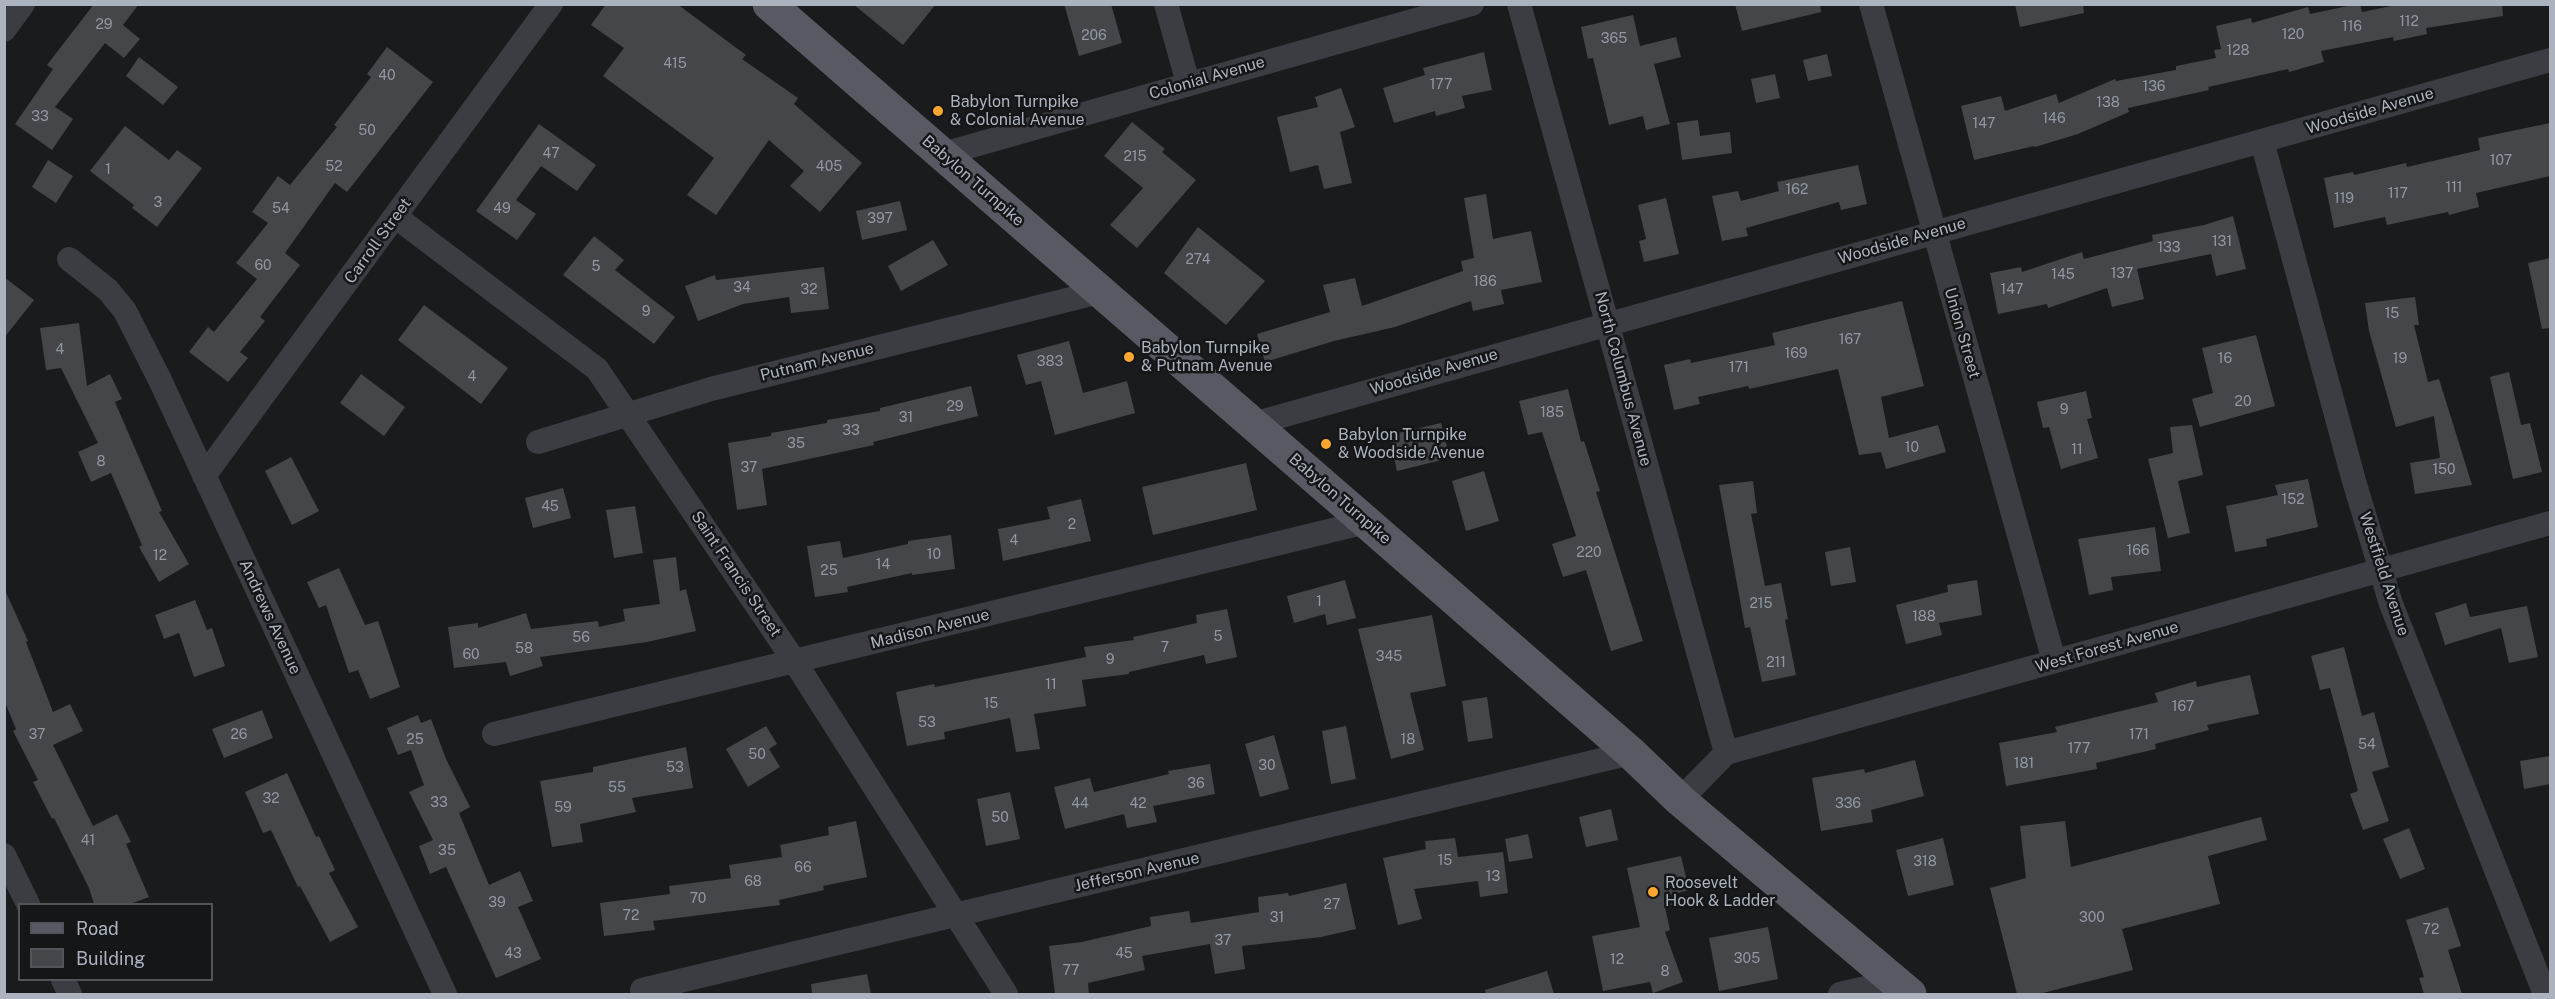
<!DOCTYPE html>
<html>
<head>
<meta charset="utf-8">
<style>
	body { margin:0 }
	#map { position:relative; width:2555px; height:999px; overflow:hidden; background:#1a1b1d; font-family:"Public Sans",sans-serif }
	canvas { display:block }
	.frame { position:absolute; inset:0; border:6px solid #acb3be; pointer-events:none }
	.legend { position:absolute; left:18px; top:903px; width:195px; height:78px; box-sizing:border-box; background:#151618; border:2px solid #51555a; margin:0; padding:8px 10px; list-style:none; font-size:18px; color:#acb3be }
	.legend li { display:flex; align-items:center; gap:12px; height:30px }
	.legend b { width:30px; border:2px solid #51555a }
</style>
</head>
<body>
<div id="map">
<canvas width="2555" height="999"></canvas>
<div class="frame"></div>
<ul class="legend">
<li><b style="height:8px;background:#575a62"></b>Road</li>
<li><b style="height:16px;background:#44464a"></b>Building</li>
</ul>
</div>
<script>
const c = document.querySelector('canvas').getContext('2d');
c.lineJoin = 'round';
function fill(path, color) { c.fillStyle = color; c.fill(path, 'evenodd'); }
const toPath = rows => new Path2D(rows.map(r => 'M' + r).join(''));
function stroke(path, color, width, dash) { c.strokeStyle = color; c.lineWidth = width; c.lineCap = dash ? 'butt' : 'round'; c.setLineDash(dash || []); c.stroke(path); }
function label(font, color, halo, rows, align = 'center') {
  c.font = font + ' "Public Sans",sans-serif'; c.lineWidth = 5; c.setLineDash([]); c.textBaseline = 'middle'; c.strokeStyle = halo; c.fillStyle = color; for (const [text, x, y, turn = 0] of rows) {
    c.save(); c.translate(x, y); c.rotate((+turn || 0) * Math.PI / 180); c.textAlign = isNaN(turn) ? turn : align; if (halo) c.strokeText(text, 0, 0); c.fillText(text, 0, 0); c.restore();
  }
}
fill(toPath([
	[94,4,139,4,123,25,140,39,124,58,105,43,55,107,73,119,52,150,15,124,53,69,47,65],
	[606,4,677,4,746,55,742,59,798,98,794,104,862,163,820,212,790,186,804,171,769,140,716,215,687,195,714,158,603,76,624,48,591,25],
	[853,4,936,4,903,45],
	[1064,4,1111,4,1122,43,1079,56],
	[1735,4,1820,4,1821,12,1742,31],
	[2015,4,2083,4,2084,13,2020,27],
	[2357,4,2360,4,2362,12,2401,4,2502,4,2503,16,2426,28,2427,34,2394,41,2393,37,2321,51,2324,62,2289,72,2288,69,2208,87,2209,90,2128,108,2129,112,2078,134,2035,147,2034,146,1974,160,1961,106,2001,96,2005,111,2056,94,2059,103,2115,79,2116,81,2176,70,2176,66,2216,58,2214,50,2221,49,2216,26,2251,18,2252,23,2308,7,2310,14],
	[1633,15,1640,46,1676,37,1681,57,1654,64,1670,124,1646,130,1643,116,1609,125,1593,58,1588,59,1581,27],
	[387,47,433,82,347,192,335,183,285,253,300,265,260,317,265,321,240,352,248,358,228,382,189,352,208,327,214,332,257,279,236,263,268,223,252,212,278,176,290,185,337,127,334,125,371,77,367,74],
	[1484,52,1492,90,1462,96,1465,108,1436,116,1435,111,1394,123,1383,88,1425,75,1423,68],
	[1827,54,1832,76,1808,81,1803,60],
	[139,57,178,87,163,105,126,76],
	[1775,74,1780,98,1756,103,1751,79],
	[1341,88,1355,127,1340,132,1352,183,1324,189,1318,165,1290,172,1277,117,1318,107,1315,97],
	[1698,120,1700,136,1730,132,1732,153,1682,160,1677,123],
	[1132,122,1165,149,1162,152,1196,180,1137,248,1110,225,1143,188,1104,156],
	[2550,123,2550,176,2476,193,2479,207,2449,215,2448,212,2387,225,2385,217,2334,228,2324,178,2353,172,2354,175,2406,163,2407,167,2480,150,2478,138],
	[539,124,596,165,577,191,541,166,516,200,536,214,517,240,476,211],
	[125,126,169,160,177,150,202,168,157,227,132,208,134,205,90,171],
	[48,160,73,176,56,203,32,187],
	[1858,165,1867,204,1841,210,1839,202,1746,228,1748,236,1722,241,1712,196,1738,191,1741,201,1779,191,1777,182],
	[1486,194,1493,239,1531,231,1542,282,1501,290,1504,304,1473,311,1471,301,1395,327,1334,341,1265,362,1257,334,1330,312,1323,285,1355,278,1362,306,1463,271,1461,261,1474,258,1464,198],
	[1666,198,1679,254,1644,262,1639,241,1646,239,1638,205],
	[900,201,907,230,862,240,856,211],
	[2233,216,2246,269,2216,276,2211,254,2137,269,2144,299,2112,307,2107,288,2048,308,2047,304,1998,314,1990,273,2021,267,2022,272,2082,252,2084,259,2153,241,2152,235,2204,225],
	[1198,227,1265,281,1226,325,1164,273],
	[594,236,624,260,615,270,675,317,654,344,563,275],
	[933,240,948,265,901,291,888,266],
	[2550,258,2550,328,2542,329,2528,263],
	[824,267,829,309,791,313,789,297,743,304,698,321,685,286,715,275,716,280],
	[4,277,34,300,4,338],
	[2415,297,2419,325,2414,325,2428,382,2439,379,2472,485,2415,494,2410,463,2440,458,2434,416,2396,427,2369,331,2365,303],
	[1902,301,1924,386,1881,397,1889,438,1938,425,1946,452,1886,469,1881,452,1859,455,1838,369,1749,389,1748,386,1698,397,1700,404,1674,410,1664,365,1690,359,1691,363,1775,345,1772,333],
	[424,305,508,368,481,404,398,340],
	[79,323,87,386,110,374,122,399,115,402,162,511,159,512,189,564,159,582,139,547,142,545,111,473,91,482,78,452,98,443,61,368,46,370,40,328],
	[2256,335,2275,406,2200,427,2192,399,2213,393,2202,348],
	[1069,341,1083,393,1127,381,1135,413,1055,435,1041,381,1026,385,1017,355],
	[2509,372,2521,425,2530,423,2542,472,2513,479,2490,377],
	[361,374,405,407,384,436,340,403],
	[971,386,978,416,873,442,874,445,762,469,767,505,737,510,728,443,771,436,771,433,827,423,827,420,880,411,880,408],
	[1568,389,1581,442,1584,441,1600,491,1596,492,1643,641,1611,651,1586,570,1563,577,1552,544,1576,536,1542,432,1528,435,1519,401],
	[2086,391,2092,418,2087,419,2098,458,2061,469,2049,427,2043,428,2037,402],
	[1441,423,1450,458,1397,471,1389,435],
	[2192,425,2203,475,2178,481,2190,533,2168,538,2148,459,2173,453,2170,427],
	[291,457,319,511,292,525,265,471],
	[1246,463,1257,510,1153,535,1142,487],
	[1484,471,1499,521,1466,531,1452,481],
	[2308,479,2318,527,2266,539,2267,546,2235,552,2226,506,2278,495,2275,485],
	[1753,481,1757,513,1751,514,1765,586,1781,583,1788,619,1785,620,1796,675,1762,682,1750,627,1745,628,1719,485],
	[563,488,571,518,533,528,525,498],
	[1081,499,1091,541,1003,561,998,529,1050,519,1047,507],
	[635,506,643,553,614,558,606,510],
	[2155,527,2161,571,2111,577,2113,590,2089,595,2078,539],
	[951,535,955,569,912,575,912,573,847,587,848,592,815,597,807,546,840,541,843,558,908,544,908,541],
	[1850,547,1856,582,1831,586,1825,552],
	[676,557,680,591,686,589,696,631,647,642,540,657,543,666,510,676,506,662,454,668,448,627,478,623,478,628,526,613,531,629,598,621,599,627,625,621,623,609,660,604,653,560],
	[339,568,365,625,378,621,400,687,370,699,358,670,349,673,326,605,319,608,307,582],
	[1345,580,1356,618,1327,625,1325,614,1294,623,1287,596],
	[1977,580,1982,615,1939,623,1942,635,1906,644,1896,605,1948,592,1947,585],
	[4,588,28,641,26,642,53,712,70,704,83,731,53,745,93,826,117,814,131,842,126,844,149,897,130,904,94,904,89,888,54,818,52,819,33,782,38,780,13,731,16,729,4,700],
	[195,600,207,630,212,628,225,666,194,677,179,633,164,639,155,615],
	[2466,603,2470,617,2527,606,2538,657,2509,663,2501,628,2445,645,2435,613],
	[1227,609,1237,657,1206,664,1204,655,1129,672,1129,674,1082,680,1086,706,1034,714,1040,749,1016,752,1010,718,944,732,945,739,907,746,896,692,934,684,935,687,1086,657,1084,647,1134,640,1133,637,1197,623,1196,615],
	[1432,615,1446,686,1410,693,1424,750,1391,759,1358,629],
	[2344,647,2362,716,2374,712,2389,767,2372,772,2389,821,2363,830,2350,794,2358,791,2330,688,2320,690,2311,656],
	[2250,675,2259,714,2207,725,2209,730,2155,744,2156,749,2096,763,2097,769,2006,786,1999,743,2057,732,2055,727,2158,702,2155,693,2196,681,2197,687],
	[1487,697,1493,738,1468,742,1462,701],
	[262,710,273,738,224,758,212,729],
	[418,715,421,723,431,719,446,759,470,807,459,813,489,885,520,871,533,901,518,907,541,959,496,978,446,867,430,874,419,846,433,840,409,792,424,785,411,750,398,755,387,728],
	[766,726,777,744,769,749,780,767,748,787,726,749],
	[1346,726,1356,779,1331,784,1322,731],
	[1274,735,1289,789,1260,797,1245,744],
	[686,747,693,788,632,798,636,812,580,824,583,842,552,847,540,781,593,772,593,767],
	[2550,756,2550,784,2524,789,2520,761],
	[1915,760,1924,796,1871,810,1873,822,1821,831,1812,778,1864,769,1865,773],
	[1210,764,1215,794,1153,806,1157,822,1127,828,1124,814,1065,829,1054,787,1090,778,1094,792,1169,774,1168,771],
	[287,773,316,837,319,836,335,870,329,873,358,927,330,942,300,886,298,887,271,830,263,833,245,792],
	[1010,792,1020,839,986,846,977,799],
	[1611,809,1618,840,1586,847,1579,817],
	[2261,817,2267,840,2208,856,2220,904,2122,929,2133,970,2039,994,2017,994,1990,888,2026,878,2020,826,2065,821,2071,867],
	[856,821,867,877,823,886,824,890,779,900,780,905,653,921,655,930,604,936,600,903,670,894,669,886,731,878,729,865,782,857,780,845,829,835,828,827],
	[2409,828,2425,869,2400,879,2383,839],
	[1528,834,1533,858,1509,862,1505,839],
	[1455,838,1458,857,1503,852,1508,893,1480,897,1478,881,1414,889,1422,919,1398,925,1383,858,1426,849,1425,841],
	[1943,838,1954,885,1908,896,1896,850],
	[1681,856,1689,890,1670,895,1672,905,1665,907,1670,930,1665,932,1683,982,1653,993,1650,982,1603,991,1592,936,1640,927,1627,868],
	[1346,883,1356,929,1321,937,1242,946,1245,969,1215,974,1210,944,1142,956,1145,970,1088,983,1089,994,1055,994,1049,946,1082,942,1151,926,1150,917,1189,911,1191,923,1259,912,1258,897,1288,893,1289,896],
	[2448,907,2461,946,2448,950,2462,994,2424,994,2419,978,2424,977,2406,920],
	[1768,927,1778,979,1719,991,1709,938],
	[1547,971,1554,994,1486,994,1485,990],
	[867,974,871,994,812,994,811,984]
]), '#44464a');
stroke(toPath([
	[1166,4,1188,83],
	[1519,4,1726,753],
	[1871,4,2054,661],
	[4,30,23,4],
	[2262,141,2354,481,2391,604,2545,994],
	[943,154,1472,4],
	[396,217,597,369,795,662,1006,994],
	[69,259,108,290,125,311,160,380,445,994],
	[1253,424,2550,60],
	[538,442,711,389,1099,292],
	[204,476,551,4],
	[494,734,1366,522],
	[1680,800,1726,753,2550,523],
	[4,855,28,904],
	[63,980,70,994],
	[642,990,1631,753],
	[1840,994,1895,981]
]), '#3b3d43', 24);
stroke(toPath([
	[769,4,1366,522,1631,753,1680,800,1910,994]
]), '#575a62', 33);
for (const [x, y, r, color] of [
	[938,111,6,"#ffa731"],
	[1129,357,6,"#ffa731"],
	[1326,444,6,"#ffa731"],
	[1653,892,6,"#ffa731"]
]) { const dot = new Path2D(); dot.arc(x, y, r, 0, 2 * Math.PI); c.fillStyle = color; c.fill(dot); stroke(dot, '#151618', 2); }
label('14px', '#9298a1', null, [
	["112",2409,22],
	["29",104,25],
	["116",2352,27],
	["120",2293,35],
	["206",1094,36],
	["365",1614,39],
	["128",2238,51],
	["415",675,64],
	["40",387,76],
	["177",1441,85],
	["136",2154,87],
	["138",2108,103],
	["33",40,117],
	["146",2054,119],
	["147",1984,124],
	["50",367,131],
	["47",551,154],
	["215",1135,157],
	["107",2501,161],
	["52",334,167],
	["405",829,167],
	["1",108,170],
	["111",2454,188],
	["162",1797,190],
	["117",2398,194],
	["119",2344,199],
	["3",158,203],
	["54",281,209],
	["49",502,209],
	["397",880,219],
	["131",2222,242],
	["133",2169,248],
	["274",1198,260],
	["60",263,266],
	["5",596,267],
	["137",2122,274],
	["145",2063,275],
	["186",1485,282],
	["34",742,288],
	["32",809,290],
	["147",2012,290],
	["9",646,312],
	["15",2392,314],
	["167",1850,340],
	["4",60,350],
	["169",1796,354],
	["16",2225,359],
	["19",2400,359],
	["383",1050,362],
	["171",1739,368],
	["4",472,377],
	["20",2243,402],
	["29",955,407],
	["9",2064,410],
	["185",1552,413],
	["31",906,418],
	["33",851,431],
	["35",796,444],
	["10",1912,448],
	["11",2077,450],
	["8",101,462],
	["37",749,468],
	["150",2444,470],
	["152",2293,500],
	["45",550,507],
	["2",1072,525],
	["4",1014,541],
	["166",2138,551],
	["220",1589,553],
	["10",934,555],
	["12",160,556],
	["14",883,565],
	["25",829,571],
	["1",1319,602],
	["215",1761,604],
	["188",1924,617],
	["5",1218,637],
	["56",581,638],
	["7",1165,648],
	["58",524,649],
	["60",471,655],
	["345",1389,657],
	["9",1110,660],
	["211",1776,663],
	["11",1051,685],
	["15",991,704],
	["167",2183,707],
	["53",927,723],
	["37",37,735],
	["26",239,735],
	["171",2139,735],
	["25",415,740],
	["18",1408,740],
	["54",2367,745],
	["177",2079,749],
	["50",757,755],
	["181",2024,764],
	["30",1267,766],
	["53",675,768],
	["36",1196,784],
	["55",617,788],
	["32",271,799],
	["33",439,803],
	["44",1080,804],
	["42",1138,804],
	["336",1848,804],
	["59",563,808],
	["50",1000,818],
	["41",88,841],
	["35",447,851],
	["15",1445,861],
	["318",1925,862],
	["66",803,868],
	["13",1493,877],
	["68",753,882],
	["70",698,899],
	["39",497,903],
	["27",1332,905],
	["72",631,916],
	["31",1277,918],
	["300",2092,918],
	["72",2431,930],
	["37",1223,941],
	["43",513,954],
	["45",1124,954],
	["305",1747,959],
	["12",1617,960],
	["77",1071,971],
	["8",1665,972]
]);
label('16px', '#acb3be', '#151618', [
	["Colonial Avenue",1207,78,-16],
	["Woodside Avenue",2370,111,-16],
	["Babylon Turnpike",973,181,41],
	["Carroll Street",378,241,-54],
	["Woodside Avenue",1902,241,-16],
	["Union Street",1962,333,74],
	["Putnam Avenue",817,362,-14],
	["Woodside Avenue",1434,372,-16],
	["North Columbus Avenue",1623,379,75],
	["Babylon Turnpike",1340,499,41],
	["Saint Francis Street",736,574,56],
	["Westfield Avenue",2384,574,72],
	["Andrews Avenue",270,617,65],
	["Madison Avenue",930,629,-14],
	["West Forest Avenue",2107,647,-16],
	["Jefferson Avenue",1137,872,-13]
]);
label('16px', '#acb3be', '#151618', [
	["Babylon Turnpike",950,102],
	["& Colonial Avenue",950,120],
	["Babylon Turnpike",1141,348],
	["& Putnam Avenue",1141,366],
	["Babylon Turnpike",1338,435],
	["& Woodside Avenue",1338,453],
	["Roosevelt",1665,883],
	["Hook & Ladder",1665,901]
], 'left');
</script>
</body>
</html>
